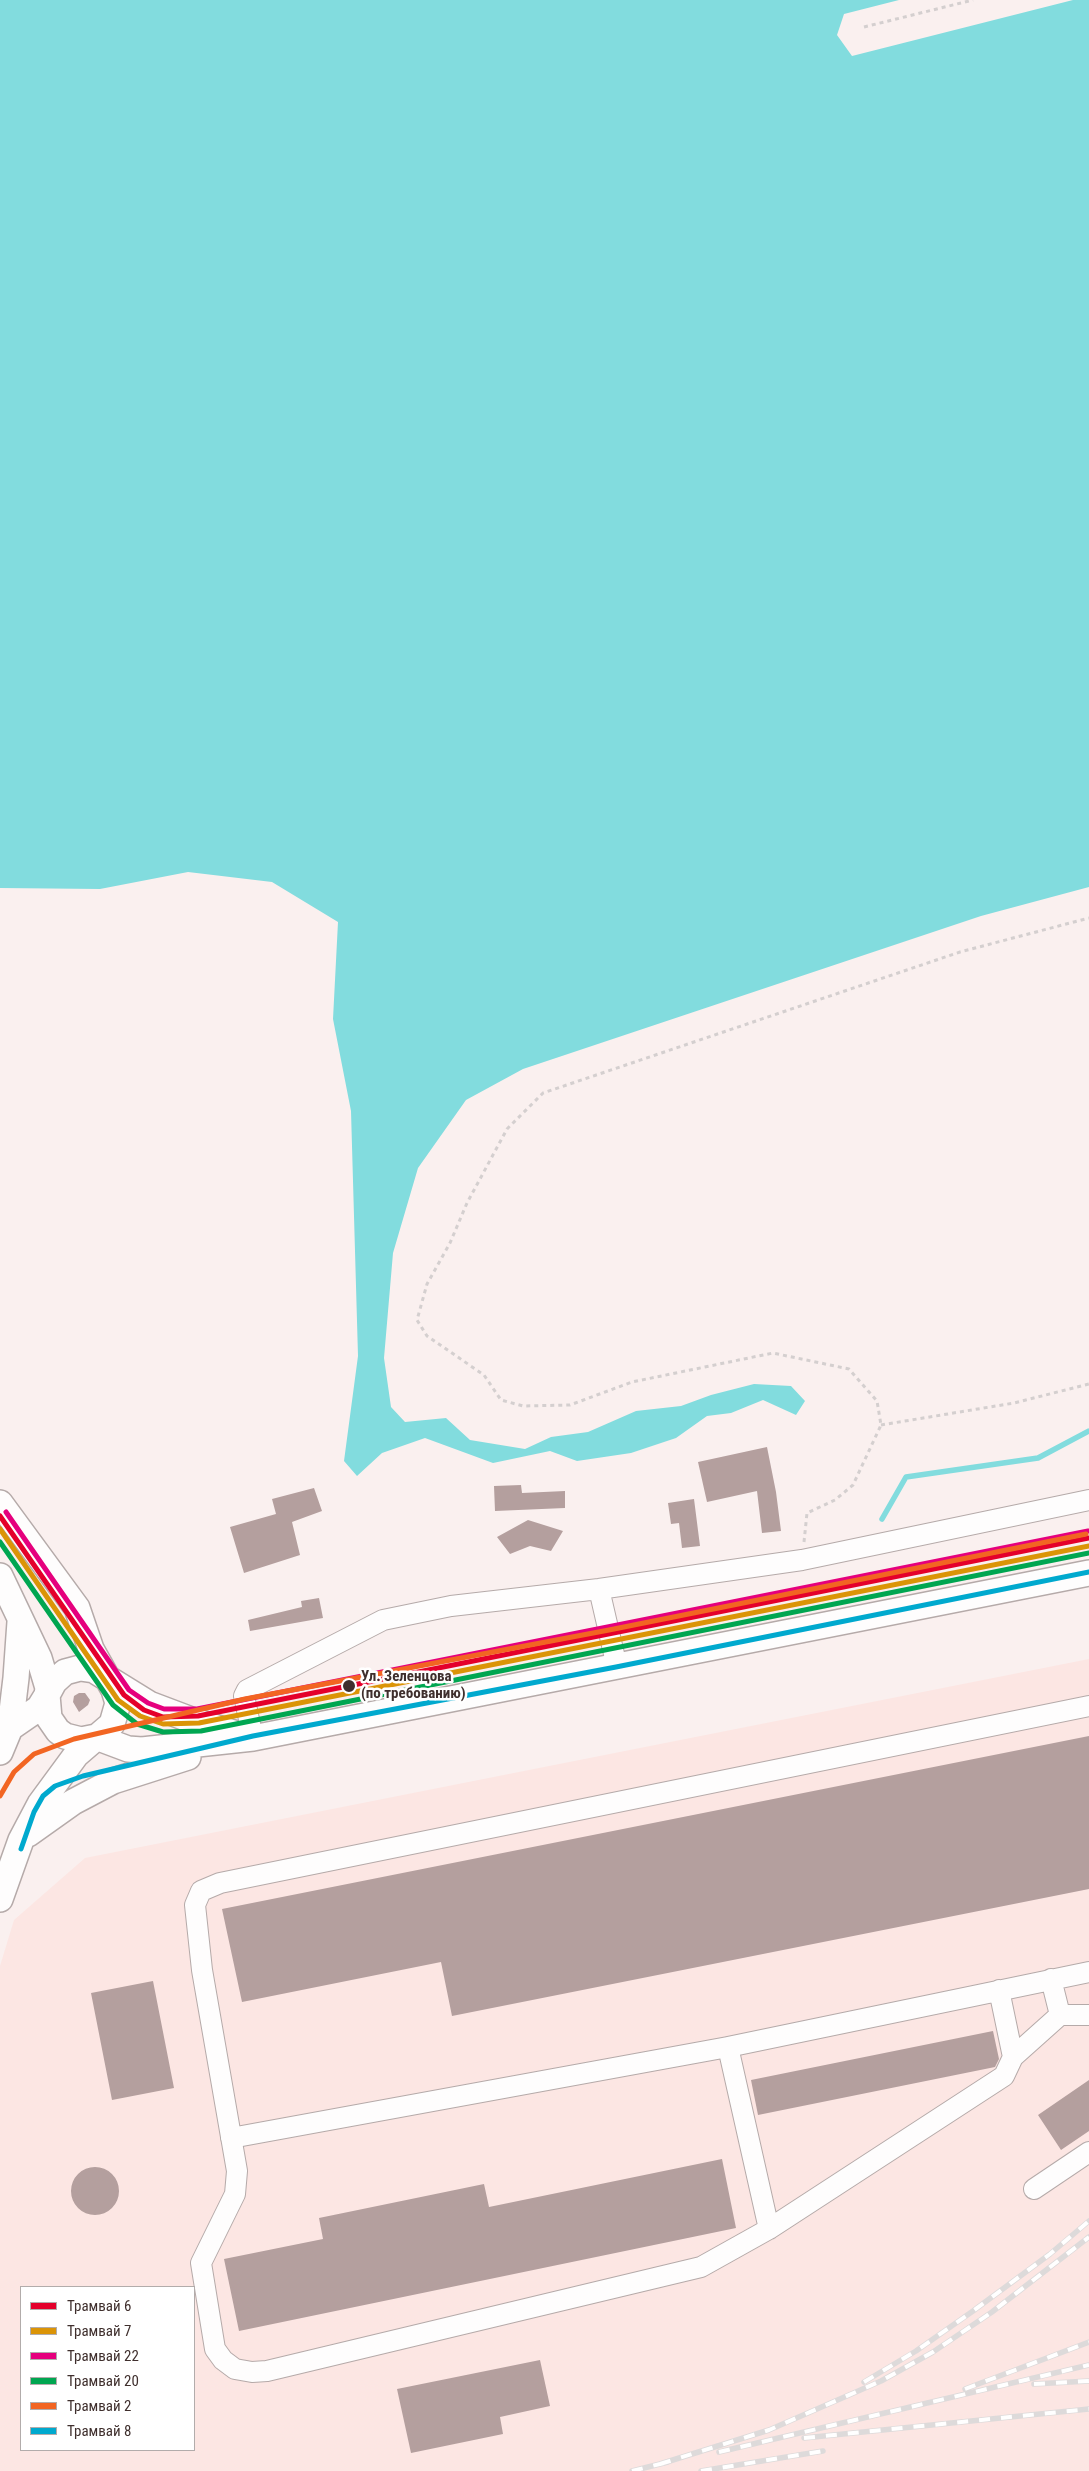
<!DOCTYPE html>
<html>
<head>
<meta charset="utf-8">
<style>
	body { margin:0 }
	#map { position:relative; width:1089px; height:2471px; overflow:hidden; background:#faf0ef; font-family:"Roboto Condensed",sans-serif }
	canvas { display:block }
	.legend { position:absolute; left:20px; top:2286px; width:175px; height:165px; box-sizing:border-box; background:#fff; border:1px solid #b2acab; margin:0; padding:6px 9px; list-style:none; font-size:15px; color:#3f2f2d }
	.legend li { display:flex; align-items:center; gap:10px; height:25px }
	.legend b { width:25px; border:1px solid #b2acab }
</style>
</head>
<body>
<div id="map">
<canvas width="1089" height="2471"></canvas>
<ul class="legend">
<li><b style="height:6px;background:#e4002b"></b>Трамвай 6</li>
<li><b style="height:6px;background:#db9407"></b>Трамвай 7</li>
<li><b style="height:6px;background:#e5007d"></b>Трамвай 22</li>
<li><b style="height:6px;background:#00a651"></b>Трамвай 20</li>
<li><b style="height:6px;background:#f26522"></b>Трамвай 2</li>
<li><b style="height:6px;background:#00a9ce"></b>Трамвай 8</li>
</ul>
</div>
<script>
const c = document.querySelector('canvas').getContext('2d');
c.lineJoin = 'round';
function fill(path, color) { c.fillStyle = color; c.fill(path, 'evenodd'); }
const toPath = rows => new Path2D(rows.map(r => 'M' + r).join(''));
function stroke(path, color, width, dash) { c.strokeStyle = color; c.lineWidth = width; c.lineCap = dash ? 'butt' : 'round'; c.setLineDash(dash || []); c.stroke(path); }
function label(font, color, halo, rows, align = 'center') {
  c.font = font + ' "Roboto Condensed",sans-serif'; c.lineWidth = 5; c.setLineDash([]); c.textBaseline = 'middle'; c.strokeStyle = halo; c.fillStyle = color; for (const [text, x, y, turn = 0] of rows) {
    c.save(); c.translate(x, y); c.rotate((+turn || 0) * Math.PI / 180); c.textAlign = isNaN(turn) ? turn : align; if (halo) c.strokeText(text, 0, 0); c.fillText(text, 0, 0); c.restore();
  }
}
fill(toPath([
	[1089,1659,1089,2471,0,2471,0,1966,14,1920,85,1858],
	[21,2287,194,2287,194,2450,21,2450]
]), '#fce6e3');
fill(toPath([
	[0,0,899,0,844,14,837,35,852,56,1073,0,1089,0,1089,887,981,916,523,1069,466,1100,418,1168,393,1253,384,1358,391,1407,405,1422,446,1418,470,1440,525,1449,551,1437,588,1432,636,1411,681,1406,711,1395,754,1384,791,1386,805,1401,796,1415,763,1400,731,1413,707,1416,676,1438,631,1453,577,1461,550,1451,493,1463,425,1438,382,1453,357,1476,344,1461,358,1356,351,1111,333,1019,338,922,272,882,188,872,100,889,0,888]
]), '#82dcde');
stroke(toPath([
	[882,1519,906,1477,1038,1458,1089,1431]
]), '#82dcde', 5.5);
fill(toPath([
	[767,1447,776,1492,781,1531,762,1533,757,1491,707,1502,698,1462],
	[521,1485,522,1493,565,1491,565,1508,495,1511,494,1486],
	[314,1488,322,1511,292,1522,300,1555,244,1573,230,1527,276,1514,272,1499],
	[694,1499,700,1546,682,1548,679,1523,671,1524,668,1503],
	[528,1520,563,1531,551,1551,530,1546,510,1554,497,1537],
	[319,1598,323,1618,250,1631,248,1620,302,1607,301,1601],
	[79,1693,85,1693,90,1700,88,1705,79,1712,73,1702,74,1696],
	[1089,1736,1089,1889,452,2016,441,1962,242,2002,222,1909],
	[153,1981,174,2088,112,2100,91,1993],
	[993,2031,999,2059,995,2067,758,2115,751,2080],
	[1089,2080,1089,2131,1061,2150,1038,2115],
	[722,2159,736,2228,239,2331,224,2259,323,2239,319,2218,484,2184,489,2207],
	'71 2191a24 24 0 1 1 48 0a24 24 0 1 1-48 0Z',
	[540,2360,550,2406,500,2417,503,2434,411,2453,397,2389]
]), '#b49f9e');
const minor = toPath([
	[599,1589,617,1667],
	[1089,1706,220,1883,201,1891,195,1905,202,1970,237,2171,235,2194,201,2263,215,2349,223,2360,235,2369,252,2372,267,2371,701,2267,769,2229,1004,2076,1013,2057,1060,2015,1089,2015],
	[253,1738,244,1696,247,1690,383,1620,451,1606,599,1589,802,1560,1089,1500],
	[1051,1979,1060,2015],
	[999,1990,1013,2057],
	[728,2047,769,2229],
	[231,2138,728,2047,1089,1972],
	[1034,2189,1089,2152]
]);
const major = toPath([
	[0,1503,77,1608,91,1649,114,1690,118,1703,112,1724,76,1755,40,1804,21,1840,0,1899],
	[0,1576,39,1658,48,1688,47,1695,39,1708,10,1728,0,1752],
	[10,1728,16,1678,20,1622],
	[96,1737,128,1749,142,1750,253,1738,1089,1573],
	[96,1737,81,1740,65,1736,58,1731,49,1718,47,1695,54,1682,65,1672,80,1668,94,1670,149,1704,194,1721,240,1735],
	[28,1834,73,1802,113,1781,188,1757]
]);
stroke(minor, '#b5aaa9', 22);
stroke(major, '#b5aaa9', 28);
stroke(toPath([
	[864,27,973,0],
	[881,1425,1014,1403,1089,1384],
	[804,1542,807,1513,835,1500,853,1485,881,1425,877,1401,849,1369,773,1353,632,1382,570,1405,523,1406,501,1400,484,1375,427,1336,417,1320,427,1284,450,1243,467,1203,507,1129,543,1093,960,952,1089,918]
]), '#d4cfcf', 3, [4, 4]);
stroke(minor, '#fefdfd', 20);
stroke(major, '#fefdfd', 25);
const rail = toPath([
	[864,2382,916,2351,973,2311,1050,2254,1089,2221],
	[1034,2384,1089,2381],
	[965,2389,1089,2342],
	[804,2438,1089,2409],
	[719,2452,1089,2365],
	[660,2464,769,2430,881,2381,933,2352,992,2312,1089,2237],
	[632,2471,668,2462],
	[701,2471,823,2451]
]);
stroke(rail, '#dddada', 5.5);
stroke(rail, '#fff', 4, [11]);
stroke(toPath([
	[0,1516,124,1695,144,1710,163,1717,198,1716,1089,1538]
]), '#e4002b', 5);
stroke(toPath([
	[0,1529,118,1700,140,1716,163,1724,199,1723,1089,1546]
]), '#db9407', 5);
stroke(toPath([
	[6,1512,129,1690,148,1703,164,1709,197,1709,1088,1531]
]), '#e5007d', 5);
stroke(toPath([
	[0,1542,113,1705,137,1724,163,1732,201,1731,1089,1553]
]), '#00a651', 5);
stroke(toPath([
	[0,1796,14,1772,34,1754,74,1739,245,1699,609,1630,1086,1534]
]), '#f26522', 5);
stroke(toPath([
	[21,1849,34,1812,43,1796,55,1786,83,1776,253,1736,616,1667,1089,1572]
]), '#00a9ce', 5);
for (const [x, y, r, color] of [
	[349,1686,7,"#3f2f2d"]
]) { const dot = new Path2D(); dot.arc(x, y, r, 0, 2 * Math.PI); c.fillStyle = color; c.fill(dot); stroke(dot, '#fff', 2); }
label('bold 15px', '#3f2f2d', '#fff', [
	["Ул. Зеленцова",361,1677],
	["(по требованию)",361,1694]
], 'left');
</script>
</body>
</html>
